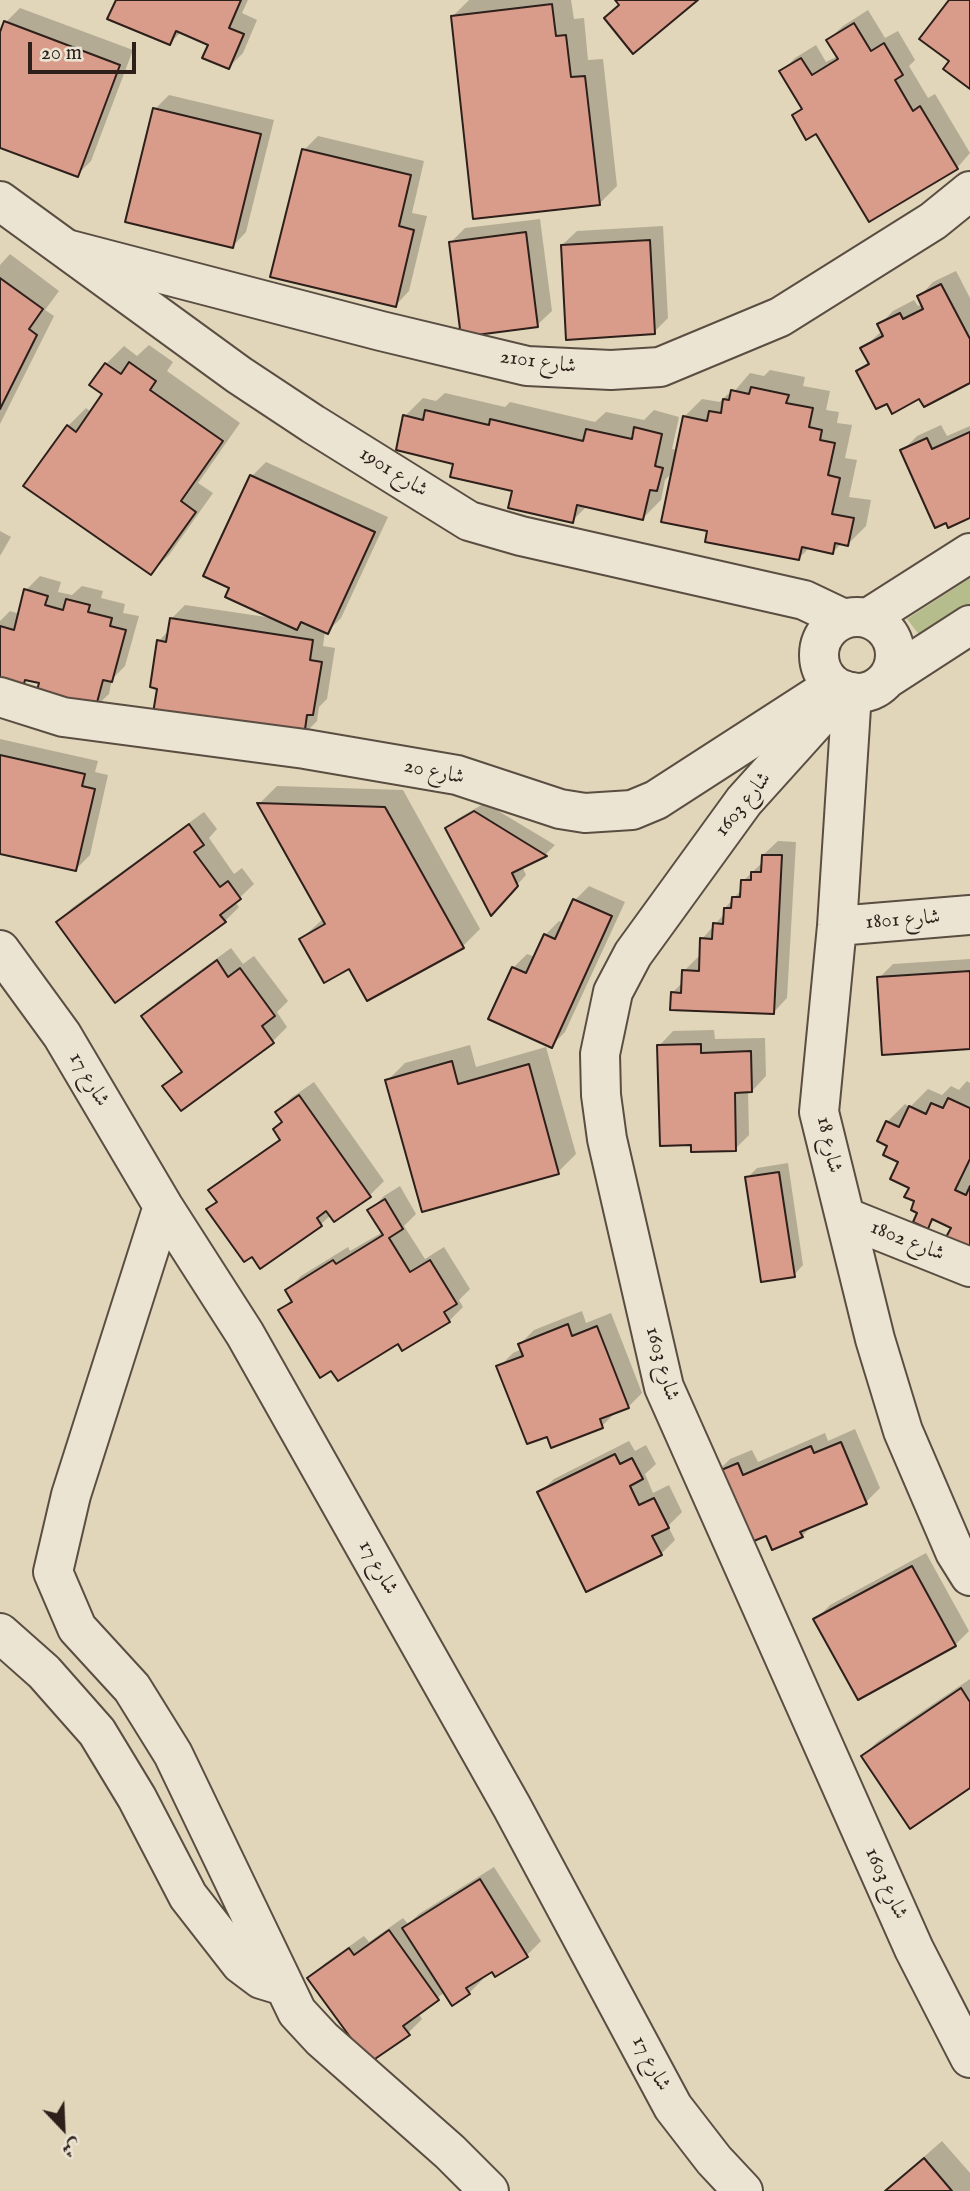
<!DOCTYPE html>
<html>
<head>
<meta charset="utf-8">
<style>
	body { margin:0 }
	#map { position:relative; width:970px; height:2191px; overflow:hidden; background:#e1d6ba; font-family:"IM FELL English",Amiri,serif }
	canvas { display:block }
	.north { position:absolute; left:28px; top:2093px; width:70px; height:70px; -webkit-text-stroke:5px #ece4d2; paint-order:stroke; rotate:157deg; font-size:19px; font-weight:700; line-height:28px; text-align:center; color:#2d1f1a }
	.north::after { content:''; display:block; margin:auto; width:24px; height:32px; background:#2d1f1a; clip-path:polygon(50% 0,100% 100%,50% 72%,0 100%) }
	.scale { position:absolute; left:28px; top:42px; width:108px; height:32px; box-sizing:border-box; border:4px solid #2d1f1a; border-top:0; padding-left:9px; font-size:21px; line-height:24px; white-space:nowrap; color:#2d1f1a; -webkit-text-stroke:5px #ece4d2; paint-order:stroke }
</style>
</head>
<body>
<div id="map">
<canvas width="970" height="2191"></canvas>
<div class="north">ش</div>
<div class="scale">20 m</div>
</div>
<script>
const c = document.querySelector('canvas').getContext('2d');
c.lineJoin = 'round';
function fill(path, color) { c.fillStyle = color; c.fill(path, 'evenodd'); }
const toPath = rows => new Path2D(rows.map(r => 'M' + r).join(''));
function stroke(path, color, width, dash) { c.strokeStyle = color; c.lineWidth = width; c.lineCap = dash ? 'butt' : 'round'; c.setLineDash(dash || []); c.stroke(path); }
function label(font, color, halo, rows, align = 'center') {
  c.font = font + ' "IM FELL English",Amiri,serif'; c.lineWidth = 5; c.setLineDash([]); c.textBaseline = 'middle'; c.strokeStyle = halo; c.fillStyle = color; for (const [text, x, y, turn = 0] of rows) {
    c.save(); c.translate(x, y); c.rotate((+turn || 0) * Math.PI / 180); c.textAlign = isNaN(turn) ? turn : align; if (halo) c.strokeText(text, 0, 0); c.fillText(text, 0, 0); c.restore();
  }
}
fill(toPath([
	[970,578,970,605,921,637,907,619]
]), '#b6bd8d');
fill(toPath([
	[117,0,248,0,242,13,257,20,243,53,229,67,210,44,181,32,170,43],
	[469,0,571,0,574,19,584,18,588,60,603,59,617,186,599,204,453,16],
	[20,8,133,50,91,161,77,175,0,146,0,37,6,22],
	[868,10,885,38,898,31,915,60,909,66,928,98,935,94,970,153,957,168,817,131,794,115,803,107,781,72,795,58,816,45,826,62,838,56,828,40,843,26],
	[169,95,274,120,246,232,232,247,155,109],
	[318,136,424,161,412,213,427,216,409,291,395,306,304,150],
	[540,219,552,311,537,325,451,242,465,228],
	[663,226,668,318,654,332,562,245,577,231],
	[10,254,59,291,45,310,54,316,0,424,0,265],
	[956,271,970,298,970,381,920,397,887,402,858,371,869,361,863,348,882,331,879,325,893,311,914,300,918,306,923,304,919,297,933,282],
	[149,345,173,362,167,371,240,423,198,483,213,493,169,555,151,573,68,426,86,408,91,412,105,394,106,364,124,346,137,356],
	[770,370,805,377,803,386,830,391,826,410,839,412,837,423,852,425,845,458,857,460,849,497,871,500,866,526,848,544,842,543,833,552,810,547,799,558,709,529,673,472,665,480,661,500,643,518,587,506,572,521,455,462,405,416,423,398,436,401,445,393,505,407,510,402,595,422,606,412,644,420,654,410,679,417,672,449,678,450,684,417,702,399,720,402,728,394,732,394,750,373,764,376],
	[941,425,947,436,970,426,970,516,903,450,917,436],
	[266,462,388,517,341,618,327,632,325,631,323,646,335,648,327,699,319,707,317,721,303,735,159,687,159,641,169,630,171,619,185,605,273,618,231,587,205,575,252,476],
	[0,531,11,537,0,556],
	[40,576,61,582,58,592,72,595,82,586,103,591,101,598,125,604,123,613,139,616,125,666,112,679,109,694,94,708,42,682,28,679,22,685,0,686,0,621,10,611,20,614,26,590],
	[0,739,98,761,95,772,108,775,90,855,76,869,0,852],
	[277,786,403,790,480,929,462,947,350,967,301,939,323,919,259,804],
	[485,803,555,845,546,854,522,866,526,875,500,904,448,828,457,819],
	[204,812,217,829,209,838,234,874,242,868,254,884,235,902,239,907,225,921,58,922,72,908],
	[778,841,796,842,787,998,773,1013,672,993,683,982,684,971,698,957,701,957,702,939,725,913,725,908,742,889,743,881,763,862,763,855],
	[589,886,625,902,565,1032,551,1046,513,968,527,954,535,957,545,935,559,921,564,923,575,900],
	[231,948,243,964,254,956,288,1001,277,1012,287,1027,273,1041,181,1108,165,1086,182,1070,143,1016,157,1002],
	[970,959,970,1047,879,978,893,964],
	[714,1030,715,1039,765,1038,766,1076,752,1091,748,1091,749,1135,735,1149,693,1143,659,1046,673,1031],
	[470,1045,476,1067,546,1047,576,1154,558,1172,387,1081,405,1063],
	[967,1081,970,1083,970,1248,953,1227,936,1219,927,1227,900,1161,890,1145,887,1122,905,1104,910,1107,928,1089,942,1095,951,1086,959,1090],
	[314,1082,384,1181,370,1195,335,1220,331,1215,321,1224,261,1267,209,1209,217,1200,211,1191,225,1177,281,1138,283,1121,277,1112,291,1098],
	[788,1163,803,1265,794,1275,747,1178,757,1168],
	[400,1186,416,1214,404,1226,425,1259,444,1247,470,1289,459,1300,463,1307,449,1321,398,1342,280,1310,292,1299,287,1290,301,1276,348,1247,350,1251,383,1232,370,1210,384,1196],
	[582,1311,586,1323,611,1313,642,1393,628,1407,616,1412,602,1426,548,1434,499,1367,513,1353,522,1349,520,1344,534,1330],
	[855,1429,880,1488,866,1502,813,1525,802,1536,767,1534,716,1473,730,1459,752,1450,758,1462,825,1433,828,1441],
	[629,1441,635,1451,646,1445,656,1464,645,1474,653,1493,669,1485,682,1512,668,1526,675,1540,661,1554,539,1493,554,1479],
	[926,1553,969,1631,955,1645,816,1619,830,1605],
	[970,1679,970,1786,863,1756,877,1742],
	[494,1867,541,1941,527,1955,496,1975,492,1969,482,1976,483,1979,469,1993,453,2004,445,1992,418,2013,422,2019,408,2033,310,1978,324,1964,364,1936,369,1942,403,1918,408,1924,419,1914],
	[942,2141,970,2173,970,2191,885,2191]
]), '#0003');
const building = toPath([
	[116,0,241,0,229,28,244,34,229,69,202,58,208,45,176,31,170,45,107,19,116,0],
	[615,0,698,0,633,54,604,18,619,5,615,0],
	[949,0,970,0,970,89,943,69,949,61,919,39,949,0],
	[552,4,556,36,566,35,571,77,585,76,600,205,473,219,451,16,552,4],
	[4,21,120,65,78,177,0,148,0,32,4,21],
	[854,23,871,51,884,43,903,75,895,80,913,111,920,106,958,169,869,222,816,134,806,140,792,115,802,109,779,71,801,58,812,75,838,59,826,40,854,23],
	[153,108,261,134,233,248,125,222,153,108],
	[302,149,411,175,399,226,414,230,396,307,270,277,302,149],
	[526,232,538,327,461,337,449,242,526,232],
	[650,240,655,334,566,340,561,245,650,240],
	[0,278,43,309,29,329,37,335,0,409,0,278],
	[941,284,970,339,970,383,924,407,919,399,892,414,887,404,876,409,856,371,869,364,860,348,883,336,877,324,900,313,903,319,923,309,917,296,941,284],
	[129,362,156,381,150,390,223,441,181,501,196,512,151,575,23,486,67,425,76,432,102,394,89,385,105,363,121,374,129,362],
	[751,387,789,395,786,403,813,408,809,427,822,430,820,440,835,443,828,475,840,478,832,514,854,518,848,546,835,543,833,554,802,547,799,560,705,542,707,531,661,522,683,416,707,421,709,411,721,413,723,399,729,400,731,390,749,394,751,387],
	[425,410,489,425,490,419,583,441,586,429,632,439,634,427,662,434,655,466,663,468,657,491,650,490,643,520,577,505,573,523,508,508,512,491,450,477,453,464,396,450,403,415,423,420,425,410],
	[970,432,970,518,948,528,946,523,935,528,900,450,927,438,932,449,970,432],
	[250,475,375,532,328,634,301,622,297,630,225,597,229,588,203,576,250,475],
	[24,589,48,596,45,605,63,610,66,599,90,605,88,612,112,618,110,626,126,630,112,682,103,680,95,710,36,694,39,683,25,680,23,687,0,688,0,626,14,630,24,589],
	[170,618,313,640,310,660,322,662,313,715,307,715,304,737,153,713,157,689,150,687,157,640,166,642,170,618],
	[0,755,85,774,82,786,95,789,76,871,0,854,0,755],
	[257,803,385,807,464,948,367,1001,349,969,324,983,299,939,325,924,257,803],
	[474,811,547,856,512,873,518,886,491,916,445,828,474,811],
	[189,824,204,845,194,852,220,887,228,881,241,899,220,915,226,922,115,1003,56,922,189,824],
	[762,855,782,855,774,1014,670,1010,671,992,681,993,682,970,699,971,700,938,712,939,713,923,723,924,724,908,731,908,732,897,740,897,741,880,751,880,751,872,761,872,762,855],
	[573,899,612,916,552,1048,488,1019,512,967,526,973,544,934,555,939,573,899],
	[217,960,228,977,240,968,275,1016,262,1026,274,1043,181,1111,162,1086,182,1072,141,1016,217,960],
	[970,971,970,1049,882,1055,877,977,970,971],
	[701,1044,701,1053,751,1051,752,1092,735,1093,736,1151,691,1152,691,1145,660,1146,657,1045,701,1044],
	[452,1061,458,1084,529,1064,559,1174,422,1212,385,1080,452,1061],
	[299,1095,371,1197,334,1222,326,1211,317,1218,322,1226,260,1269,252,1257,244,1262,206,1209,217,1202,208,1190,280,1140,273,1129,282,1122,275,1112,299,1095],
	[948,1098,970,1108,970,1159,955,1190,966,1195,970,1186,970,1250,945,1239,951,1228,932,1219,928,1229,913,1222,917,1213,911,1210,914,1201,904,1197,909,1188,890,1179,898,1162,883,1155,887,1146,877,1141,886,1121,899,1127,909,1106,926,1114,931,1103,943,1108,948,1098],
	[779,1172,795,1277,761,1282,745,1177,779,1172],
	[385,1199,403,1229,389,1238,410,1272,430,1260,457,1304,444,1312,450,1322,402,1351,398,1344,338,1381,331,1371,320,1378,278,1310,292,1302,285,1290,333,1260,336,1264,383,1235,367,1210,385,1199],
	[568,1324,572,1336,597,1326,629,1408,600,1419,603,1428,551,1448,547,1437,527,1444,496,1366,523,1356,518,1344,568,1324],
	[841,1442,867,1504,800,1532,803,1537,772,1550,766,1536,744,1545,714,1473,738,1463,743,1475,811,1446,814,1453,841,1442],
	[615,1454,620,1464,632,1458,643,1479,630,1486,639,1505,654,1498,669,1528,652,1536,662,1555,586,1592,537,1492,615,1454],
	[912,1566,956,1646,858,1700,813,1619,912,1566],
	[961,1688,970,1702,970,1788,910,1829,861,1756,961,1688],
	[480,1879,528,1957,495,1977,492,1972,466,1988,470,1994,452,2006,402,1928,480,1879],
	[389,1930,439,2000,403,2026,410,2035,369,2063,307,1978,349,1948,354,1955,389,1930],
	[924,2158,952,2191,885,2191,924,2158]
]);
fill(building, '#d99b8a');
stroke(building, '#2d1f1a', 2);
const minor = toPath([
	[70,250,381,331,527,366,611,370,660,367,780,317,933,221,970,191],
	[844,690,744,801,633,954,613,992,600,1054,601,1095,607,1139,664,1387,914,1949,970,2058],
	[852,692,837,926,819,1112,875,1339,903,1431,955,1552,970,1576],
	[837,926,970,915],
	[0,950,62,1035,163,1206,245,1334,512,1807,673,2107,714,2160,743,2191],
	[163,1206,71,1495,53,1572,77,1628,132,1688,173,1754,297,2012,322,2039,450,2152,489,2191],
	[845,1217,970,1267],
	[0,1633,44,1672,97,1732,137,1798,188,1896,241,1964,261,1979,284,1986]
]);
const tertiary = toPath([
	[0,201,239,375,313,424,469,521,521,536,804,600,844,619],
	'819 655a38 38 0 1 1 76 0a38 38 0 1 1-76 0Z',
	[868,618,970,553],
	[888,678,970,625],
	[0,697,63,717,305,749,457,775,560,809,585,813,632,810,656,800,834,685]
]);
stroke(minor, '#5a4d42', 42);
stroke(tertiary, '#5a4d42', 42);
stroke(minor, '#ece4d2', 38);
stroke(tertiary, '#ece4d2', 38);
label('21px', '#2d1f1a', '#ece4d2', [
	["شارع 2101",538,363,8],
	["شارع 1901",393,473,32],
	["شارع 20",434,773,12],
	["شارع 1603",744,805,-51],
	["شارع 1801",903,921,-4],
	["شارع 17",88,1080,60],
	["شارع 18",828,1145,78],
	["شارع 1802",907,1242,22],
	["شارع 1603",661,1364,74],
	["شارع 17",377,1568,61],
	["شارع 1603",885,1884,66],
	["شارع 17",650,2064,62]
]);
</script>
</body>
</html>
